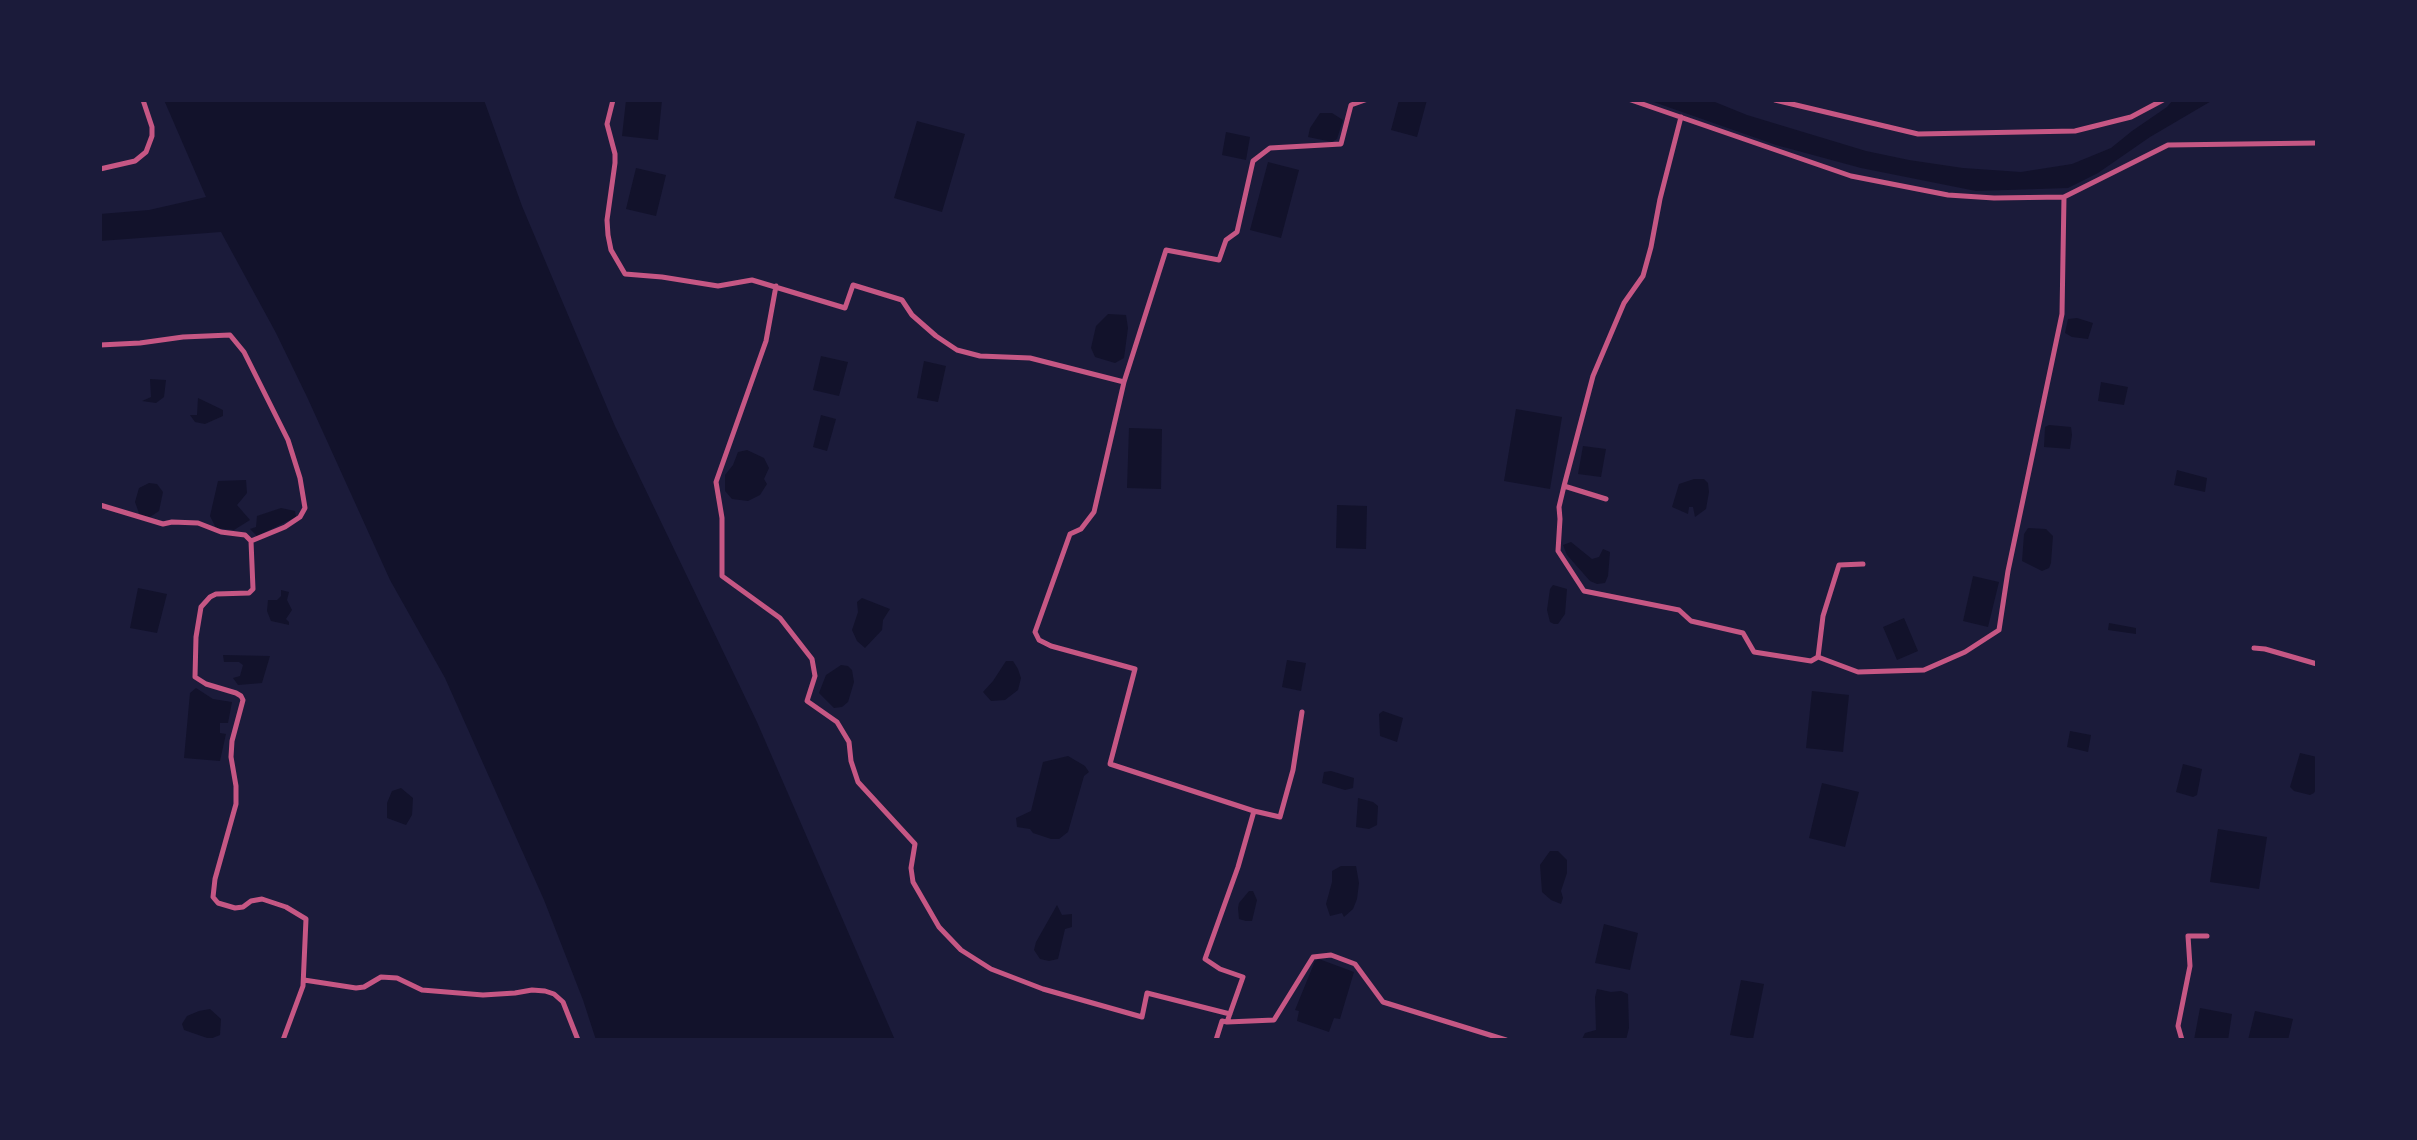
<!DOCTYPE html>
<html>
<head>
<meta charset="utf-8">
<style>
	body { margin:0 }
	#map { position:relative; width:2417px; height:1140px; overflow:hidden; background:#1b1b3a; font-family:Montserrat,sans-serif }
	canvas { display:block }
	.frame { position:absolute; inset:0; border:102px solid #1b1b3a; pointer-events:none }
</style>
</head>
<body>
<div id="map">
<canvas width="2417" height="1140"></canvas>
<div class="frame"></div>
</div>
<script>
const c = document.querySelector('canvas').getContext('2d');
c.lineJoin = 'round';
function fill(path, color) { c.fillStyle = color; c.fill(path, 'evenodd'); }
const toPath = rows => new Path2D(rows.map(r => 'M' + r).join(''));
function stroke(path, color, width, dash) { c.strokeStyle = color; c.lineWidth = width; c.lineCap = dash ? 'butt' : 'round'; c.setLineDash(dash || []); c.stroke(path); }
fill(toPath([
	[164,100,484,100,522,206,615,426,757,722,895,1040,596,1040,583,1000,544,900,445,678,390,580,308,399,276,333,221,232,100,241,100,214,149,210,206,197],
	[626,100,662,100,658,140,622,136],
	[1399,100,1427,100,1417,137,1391,130],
	[1648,100,1710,100,1747,115,1866,151,1909,160,1963,168,2021,172,2072,164,2111,148,2132,131,2167,107,2173,100,2213,100,2150,137,2098,173,2068,188,1976,191,1861,168,1776,145],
	[1320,113,1332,113,1343,120,1337,139,1332,142,1308,137,1310,128],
	[917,121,965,134,942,212,894,198],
	[1226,132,1250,137,1246,160,1222,155],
	[1268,162,1299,170,1281,238,1250,230],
	[636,168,666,175,656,216,626,209],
	[1108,314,1126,315,1128,328,1124,358,1115,363,1095,357,1091,348,1096,326],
	[2077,318,2093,323,2088,339,2072,337,2065,333,2068,319],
	[821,356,848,362,839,396,813,390],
	[924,361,946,366,938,402,917,398],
	[150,379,166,380,164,397,156,403,142,401,151,397],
	[2101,382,2128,387,2124,405,2098,401],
	[198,398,223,410,223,416,205,424,195,422,190,415,197,415],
	[1516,409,1562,417,1550,489,1504,481],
	[821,415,836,419,827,451,813,447],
	[2049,425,2071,427,2072,435,2070,449,2044,447,2045,427],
	[1129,428,1162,429,1161,489,1127,488],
	[1583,446,1606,449,1601,477,1578,474],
	[747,450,764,458,769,468,764,479,767,484,760,495,748,501,732,499,725,491,725,475,733,465,738,452],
	[2177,470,2207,478,2205,492,2174,485],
	[1694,479,1704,479,1708,483,1709,492,1706,509,1695,517,1693,507,1689,507,1688,514,1672,507,1679,484],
	[246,480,247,493,237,505,250,520,234,530,216,528,210,516,218,481],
	[149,483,157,484,163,492,159,511,150,517,140,516,135,502,139,488],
	[1337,505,1367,506,1366,549,1336,548],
	[281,508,295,511,296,517,257,536,250,529,256,527,257,516],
	[2028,528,2046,529,2053,536,2051,563,2049,568,2042,571,2022,561,2024,534],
	[1571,542,1592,559,1599,557,1603,549,1610,552,1608,576,1605,583,1597,584,1590,581,1567,555,1563,545],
	[1973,576,1999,582,1988,627,1963,621],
	[1553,585,1567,589,1565,614,1558,624,1554,624,1550,622,1547,610,1550,589],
	[138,588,167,594,157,633,130,628],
	[281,590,289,592,287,600,292,610,286,619,289,622,289,625,271,621,267,611,268,600,277,600,281,596],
	[862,598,890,609,883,620,882,630,865,648,857,641,852,630,858,612,857,602],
	[1904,618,1918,651,1897,660,1883,627],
	[2109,623,2136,628,2136,634,2108,630],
	[223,655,270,656,262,683,238,685,233,678,240,676,243,665,239,662,224,662],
	[1287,660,1306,663,1301,691,1282,687],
	[1006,661,1013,661,1018,669,1021,678,1018,690,1005,700,991,701,983,692,993,681],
	[841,665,848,666,852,670,854,682,848,702,842,707,834,708,819,693,826,675],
	[196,688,213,699,232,702,228,723,220,723,220,733,226,734,220,761,184,758,190,693],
	[1812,691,1849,695,1843,752,1806,748],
	[1383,711,1403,718,1397,742,1380,736,1379,714],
	[2070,731,2091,735,2088,752,2067,747],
	[2300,753,2317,757,2317,787,2314,793,2310,795,2294,791,2290,787],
	[1068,756,1085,766,1089,772,1084,776,1068,832,1059,839,1051,839,1033,833,1030,829,1017,827,1016,818,1031,811,1043,762],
	[2183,764,2202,769,2197,795,2193,797,2176,792],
	[1331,771,1354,778,1353,788,1345,790,1322,783,1324,772],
	[1822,783,1859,792,1845,847,1809,838],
	[401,788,413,798,412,815,406,825,387,818,387,803,392,791],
	[1358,798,1373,802,1378,806,1377,825,1369,829,1356,827],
	[2218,829,2267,837,2259,889,2210,882],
	[1550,851,1558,851,1567,860,1567,873,1561,891,1563,898,1561,904,1551,900,1542,892,1540,865],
	[1341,866,1356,866,1359,883,1357,899,1353,909,1344,917,1342,913,1330,916,1326,904,1332,882,1332,871],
	[1249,891,1253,891,1257,900,1252,921,1246,921,1239,919,1238,908,1239,903],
	[1057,905,1062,915,1072,914,1072,927,1065,929,1058,959,1049,961,1040,959,1034,950,1036,942],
	[1604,924,1638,933,1630,970,1595,963],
	[1319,959,1354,972,1340,1019,1334,1018,1329,1032,1297,1021,1299,1011,1295,1010,1315,961],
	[1741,980,1764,984,1753,1039,1730,1035],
	[1597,989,1611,992,1621,991,1628,994,1629,1028,1626,1040,1582,1039,1585,1033,1596,1030,1595,997],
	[2200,1008,2232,1014,2228,1040,2194,1040],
	[210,1009,221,1019,220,1035,210,1039,184,1030,182,1024,187,1016,199,1011],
	[2255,1011,2293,1019,2288,1040,2248,1040]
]), '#12122b');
stroke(toPath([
	[613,100,607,124,615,154,615,163,607,220,608,235,611,250,625,274,662,277,718,286,752,280,845,308,853,285,902,300,912,315,936,336,957,350,980,356,1030,358,1124,382],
	[1631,100,1851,176,1948,195,1994,198,2064,197,2168,145,2317,143],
	[1775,100,1918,134,2075,131,2131,117,2163,100],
	[100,169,135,161,146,152,152,136,152,127,143,100],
	[776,286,766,341,716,482,722,518,722,576,780,618,812,659,815,676,807,701,837,722,849,742,851,761,858,782,915,844,911,868,913,882,939,927,961,950,991,969,1043,989,1142,1017,1147,993,1230,1014],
	[100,345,140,343,183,337,230,335,244,352,288,440,300,478,305,508,300,517,285,527,251,541],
	[1564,486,1593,376,1624,303,1643,276,1651,247,1660,199,1681,117],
	[1606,499,1564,486,1559,507,1560,519,1558,551,1584,591,1679,610,1691,621,1743,633,1754,652,1811,661,1818,657,1858,672,1924,670,1965,652,1999,630,2008,571,2062,314,2064,197],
	[100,505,163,524,172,522,198,523,221,532,245,535,251,541,253,589,249,593,216,594,210,597,201,607,196,637,195,677,206,684,236,693,241,696,243,700,232,741,231,757,236,786,236,804,215,879,213,897,218,903,235,908,243,907,251,901,262,899,286,907,306,919,303,986,283,1040],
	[2254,648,2265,649,2317,664],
	[1818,657,1823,616,1839,565,1863,564],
	[1254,811,1110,764,1135,669,1051,646,1039,640,1035,632,1070,534,1081,529,1094,512,1124,382,1166,250,1219,260,1226,240,1237,232,1253,161,1270,148,1341,144,1351,105,1365,100],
	[304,980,356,988,364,987,381,977,397,978,422,990,483,995,515,993,532,990,545,991,554,994,563,1002,578,1040],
	[1227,1022,1274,1020,1313,957,1331,955,1355,964,1383,1002,1506,1040],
	[1216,1040,1222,1021,1227,1022,1243,977,1220,969,1205,959,1238,867,1254,811,1280,817,1293,770,1302,712],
	[2182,1040,2178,1026,2190,966,2188,936,2207,936]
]), '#c65784', 5);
</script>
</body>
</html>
